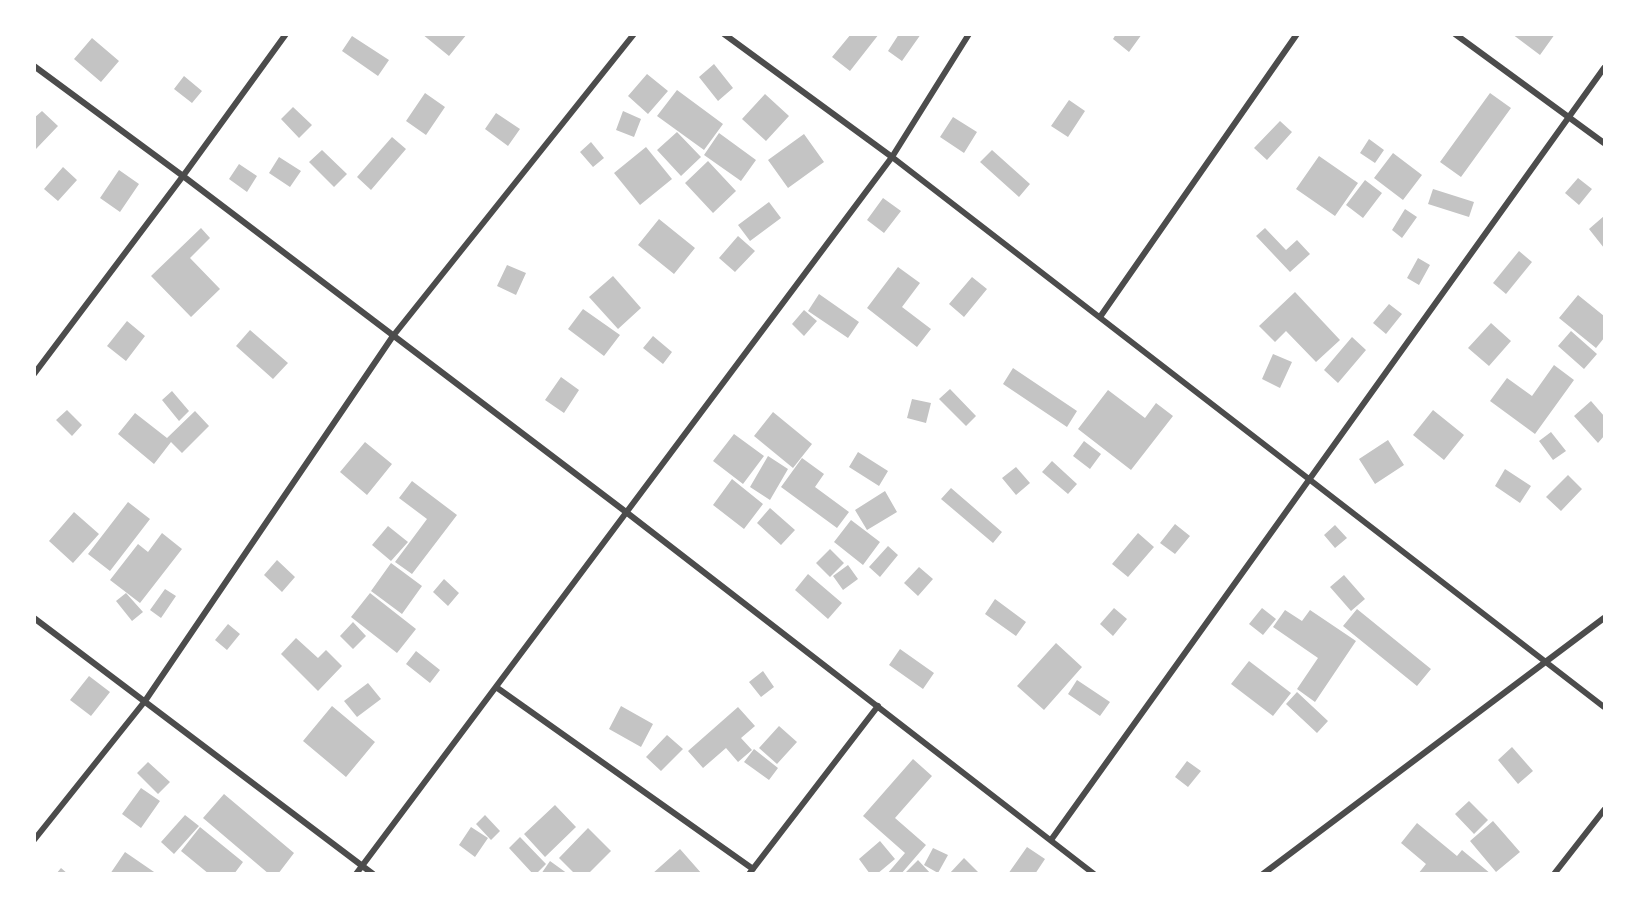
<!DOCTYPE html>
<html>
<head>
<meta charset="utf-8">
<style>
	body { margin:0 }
	#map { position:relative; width:1639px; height:908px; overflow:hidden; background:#fff; font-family:"PT Sans Narrow",sans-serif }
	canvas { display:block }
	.frame { position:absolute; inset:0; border:36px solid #fff; pointer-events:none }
</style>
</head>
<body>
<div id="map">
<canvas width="1639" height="908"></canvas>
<div class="frame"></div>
</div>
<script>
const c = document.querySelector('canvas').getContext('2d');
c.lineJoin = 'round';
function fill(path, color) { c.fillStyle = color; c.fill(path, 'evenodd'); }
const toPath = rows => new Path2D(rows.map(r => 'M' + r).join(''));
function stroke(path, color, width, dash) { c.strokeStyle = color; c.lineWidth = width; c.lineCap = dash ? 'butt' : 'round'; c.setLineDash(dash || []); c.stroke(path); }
fill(toPath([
	[422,34,467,34,449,56],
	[851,34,879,34,850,71,832,57],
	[899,34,921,34,902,61,888,51],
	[1116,34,1142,34,1129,52,1113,39],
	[1512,34,1555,34,1540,55],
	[352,36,389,60,378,76,342,51],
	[92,38,119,61,101,82,74,59],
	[714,64,733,88,718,101,699,77],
	[647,74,668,91,648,114,628,96],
	[184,76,202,91,192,103,174,89],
	[677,90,723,124,704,150,657,116],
	[425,93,445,107,426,135,406,121],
	[1490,93,1511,108,1461,177,1440,162],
	[765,94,789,116,766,141,742,119],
	[1069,100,1085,111,1068,137,1051,126],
	[293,107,312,125,299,138,281,119],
	[42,111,58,126,36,149,34,118],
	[623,111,641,119,634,137,616,130],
	[496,113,520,129,508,146,485,129],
	[953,117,977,132,964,153,940,137],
	[1280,121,1292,132,1267,160,1254,148],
	[677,132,701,157,681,176,657,150],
	[719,133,756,160,741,181,704,155],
	[804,134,824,162,788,188,768,160],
	[392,137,406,149,371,190,357,177],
	[1369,139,1384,150,1375,163,1360,153],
	[591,142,604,158,593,167,580,152],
	[646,147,672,179,640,205,614,173],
	[322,150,347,174,334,187,309,162],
	[992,150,1030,184,1019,197,980,162],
	[1393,153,1422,175,1403,200,1374,178],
	[1319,156,1358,183,1335,216,1296,189],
	[279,157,301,171,290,187,269,173],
	[708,161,736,191,713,213,685,183],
	[239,164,257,176,247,192,229,179],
	[63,167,77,180,58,201,44,189],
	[119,170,139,184,120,212,100,198],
	[1578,178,1592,189,1579,205,1565,193],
	[1365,180,1382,193,1363,218,1346,205],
	[1433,189,1474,202,1469,217,1428,204],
	[883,198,901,211,884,233,867,220],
	[769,202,781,218,750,241,738,225],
	[1405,209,1417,217,1402,238,1392,230],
	[1604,216,1604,248,1589,229],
	[659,219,695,248,674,274,638,245],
	[201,228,210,238,190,258,220,289,191,317,151,276],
	[1265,228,1286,250,1297,240,1310,254,1290,272,1256,236],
	[738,236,755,251,735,272,719,258],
	[1519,251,1532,262,1506,294,1493,283],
	[1418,258,1430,265,1419,285,1407,278],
	[507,265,526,273,516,295,497,286],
	[898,267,920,283,902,307,931,329,917,347,867,308],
	[613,276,641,308,618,329,589,297],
	[972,277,987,289,964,317,949,304],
	[1295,292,1340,340,1316,362,1286,331,1275,342,1259,326],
	[819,294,859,322,848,338,808,311],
	[1578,295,1604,316,1604,338,1596,348,1559,318],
	[1389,304,1402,314,1386,334,1373,323],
	[583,309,620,335,604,356,568,329],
	[804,310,817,321,804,336,792,324],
	[127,321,145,336,126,361,107,346],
	[1491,323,1511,341,1489,366,1468,348],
	[250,330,288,363,273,379,236,346],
	[1571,331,1597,354,1584,369,1558,346],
	[653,336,672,352,663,364,643,348],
	[1352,337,1366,350,1338,383,1324,370],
	[1273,354,1292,362,1280,388,1262,379],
	[1554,365,1574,380,1535,434,1490,401,1507,378,1532,396],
	[1013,368,1077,411,1067,427,1003,384],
	[561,377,579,390,564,413,545,400],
	[950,389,976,416,966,426,939,399],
	[1108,390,1145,418,1156,403,1173,416,1131,470,1078,429],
	[172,391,189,411,179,421,162,400],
	[912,399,931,403,926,423,907,418],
	[1591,401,1604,416,1604,436,1598,443,1574,416],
	[67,410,82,425,72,436,56,420],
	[1433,410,1464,435,1444,460,1413,435],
	[195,411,209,426,182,453,171,442,154,464,118,434,135,413,167,438],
	[773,412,812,444,793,468,754,436],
	[1551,432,1566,451,1553,460,1539,441],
	[734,434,764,456,743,484,713,461],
	[1388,440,1404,465,1375,484,1359,459],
	[1084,441,1101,454,1090,469,1073,456],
	[365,442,392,464,367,495,340,472],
	[858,452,888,471,879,486,849,467],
	[768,456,788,469,770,500,750,487],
	[802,458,824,474,815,487,849,512,837,528,781,487],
	[1052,461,1077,484,1068,494,1042,472],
	[1016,467,1030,483,1016,495,1002,478],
	[1505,469,1531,486,1520,503,1495,486],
	[1568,475,1582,489,1561,511,1546,497],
	[732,479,763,504,744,529,713,505],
	[412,481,457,515,412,574,395,562,427,519,399,498],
	[951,488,1002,532,993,543,941,499],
	[885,491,897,512,867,530,855,510],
	[128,502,150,519,110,571,88,554],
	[770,508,795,530,781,545,757,523],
	[74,512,99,534,73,563,49,541],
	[851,520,880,542,863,565,834,542],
	[1175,524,1190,536,1175,554,1160,543],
	[1335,525,1347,538,1335,548,1324,535],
	[388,526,408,542,391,561,372,545],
	[162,533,182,549,140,603,110,580,138,544,148,552],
	[1138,533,1154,547,1128,577,1112,564],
	[888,546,898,555,880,577,869,567],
	[830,549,844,563,830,577,816,563],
	[277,560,295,577,282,592,264,575],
	[391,563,422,586,402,614,371,591],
	[848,565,858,579,843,590,833,576],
	[919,567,933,579,918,596,904,583],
	[808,574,842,603,828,619,795,590],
	[1344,575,1365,599,1351,611,1330,587],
	[444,579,459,593,448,606,433,592],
	[165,589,176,596,161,618,150,610],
	[126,593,143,612,132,621,116,601],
	[370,593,416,629,397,653,351,617],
	[995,599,1026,622,1016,636,985,614],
	[1114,608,1127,619,1113,636,1100,624],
	[1262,608,1276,619,1263,635,1249,624],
	[1357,609,1431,669,1417,686,1343,626],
	[1285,610,1302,621,1310,610,1356,641,1315,702,1297,689,1318,658,1273,627],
	[353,622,366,636,353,649,340,636],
	[228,624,240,634,227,650,215,640],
	[296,638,318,658,326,650,342,666,318,691,281,654],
	[1056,643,1082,667,1044,710,1017,686],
	[900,649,934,673,923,689,889,665],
	[416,651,440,670,430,683,406,664],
	[1249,661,1291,693,1273,716,1231,684],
	[763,671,774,687,761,697,749,682],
	[89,676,110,692,91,716,70,700],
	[1077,680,1110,702,1100,716,1068,694],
	[368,683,381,699,357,717,344,701],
	[1297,692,1328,721,1317,733,1286,704],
	[332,706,375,742,346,777,303,741],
	[621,706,653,724,641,747,609,729],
	[738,707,755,726,741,738,752,750,738,762,726,748,703,768,688,751],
	[779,726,797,742,777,764,759,748],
	[667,735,683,749,661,771,646,757],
	[1512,747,1533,771,1518,784,1498,760],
	[754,749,778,768,769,780,744,762],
	[913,759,932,776,895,818,926,845,901,874,887,874,905,853,863,816],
	[1187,761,1201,771,1188,787,1175,777],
	[148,762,170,782,158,794,137,773],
	[141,788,160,801,141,828,122,814],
	[224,794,294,853,278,874,269,874,203,818],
	[1469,801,1488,820,1474,834,1455,814],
	[555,805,576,827,545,857,524,834],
	[185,815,199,826,174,854,161,842],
	[485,815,500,831,491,840,476,824],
	[1493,821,1520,852,1496,872,1470,841],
	[1417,823,1457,856,1462,850,1491,874,1418,874,1426,864,1401,843],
	[200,827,243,862,234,874,209,874,181,851],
	[471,827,488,838,475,857,459,845],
	[588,828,611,851,588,874,575,874,559,858],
	[520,837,546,864,536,874,533,874,509,848],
	[880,841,895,859,877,874,870,874,859,859],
	[1027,847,1045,859,1035,874,1008,874],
	[933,848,948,855,938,873,924,865],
	[680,849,702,874,652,874],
	[125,852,157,874,110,874],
	[964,858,980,874,949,874],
	[918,860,931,874,904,874],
	[550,861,568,874,541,874],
	[61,868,68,874,56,874]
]), '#c4c4c4');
stroke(toPath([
	[724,34,892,157,1604,707],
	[1455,34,1604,143],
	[34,66,183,176,626,512,1094,874],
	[1100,317,1297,34],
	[34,374,183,176,286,34],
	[34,618,373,874],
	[496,687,753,869],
	[34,840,145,701,393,336,634,34],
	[1051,840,1604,68],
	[356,874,892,157,969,34],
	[749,874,878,706],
	[1263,874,1604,618],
	[1554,874,1604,810]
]), '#4c4c4c', 6);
</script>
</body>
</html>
